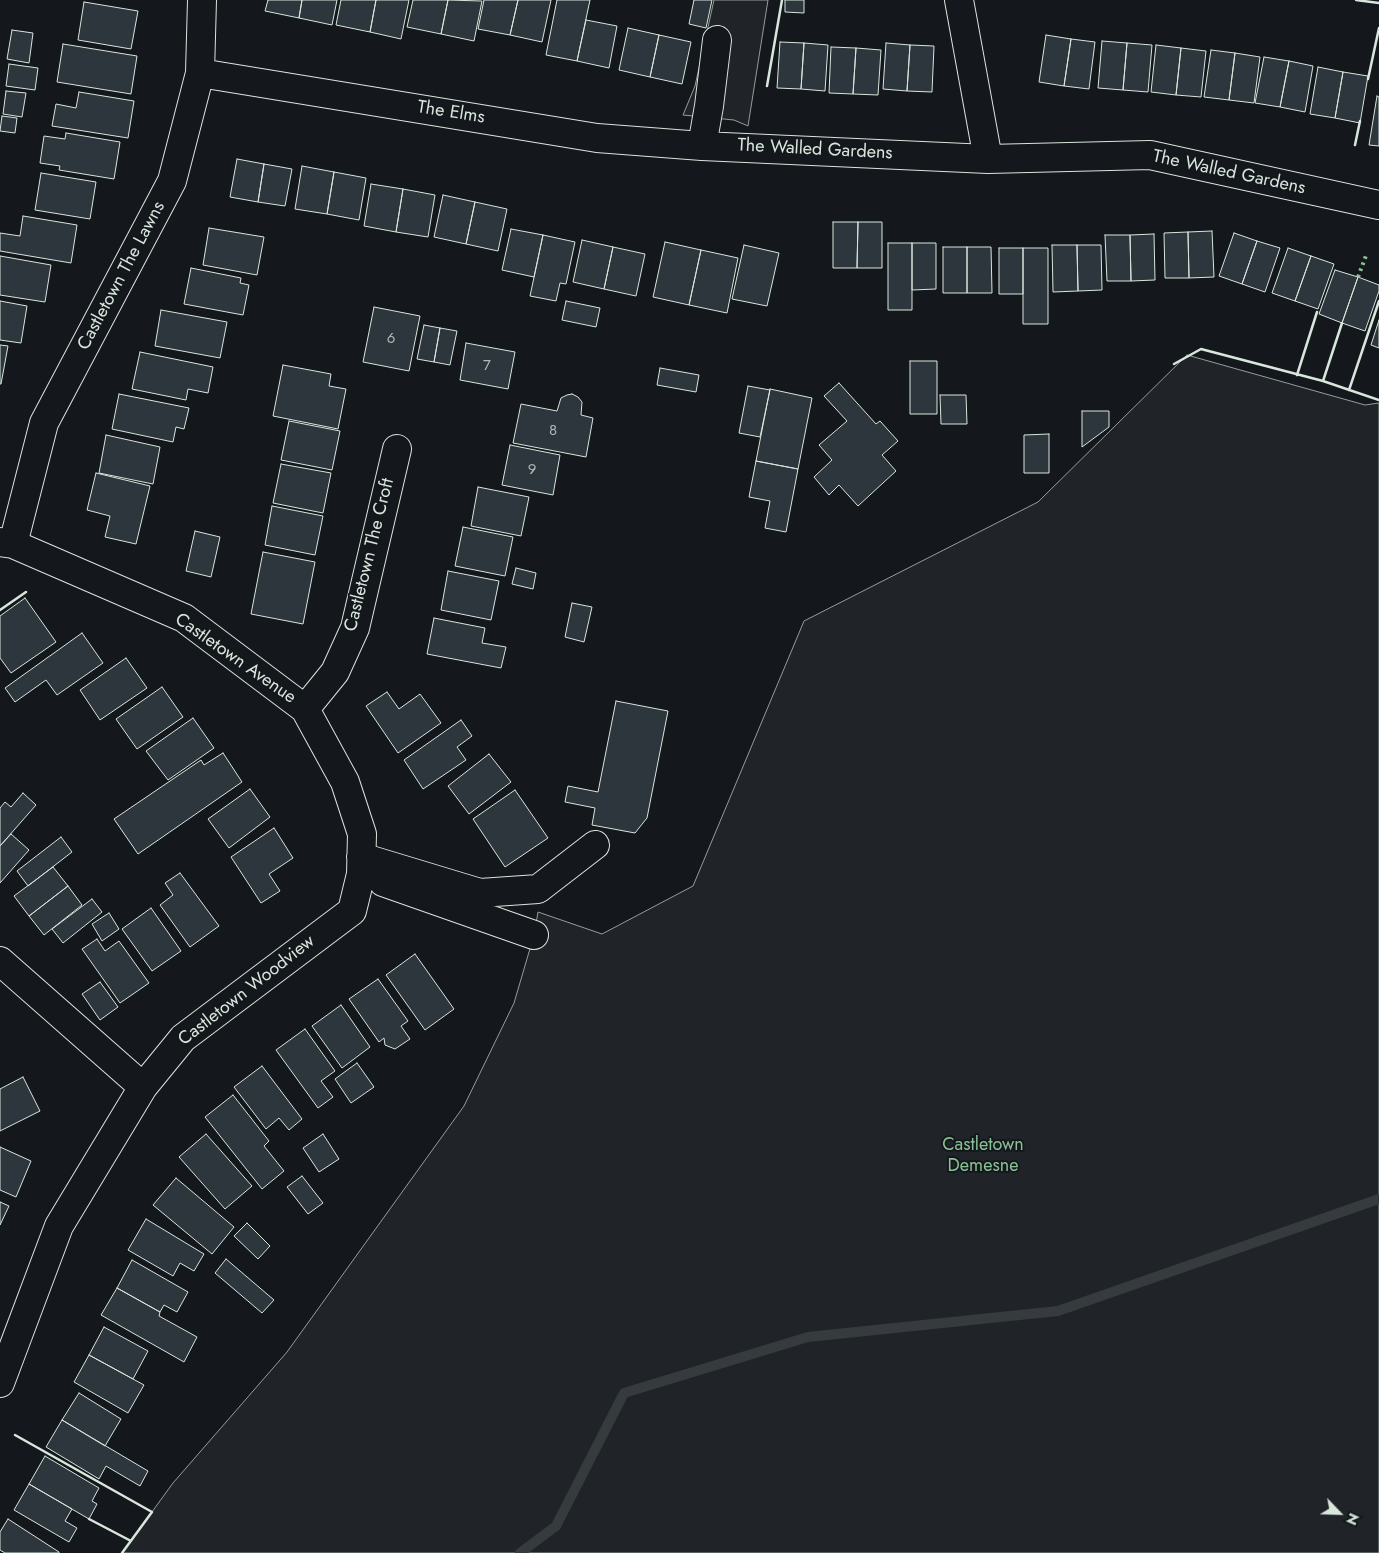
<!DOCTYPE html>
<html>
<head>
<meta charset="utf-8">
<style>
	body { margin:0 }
	#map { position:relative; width:1379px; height:1553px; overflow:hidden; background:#14181c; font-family:Jost,sans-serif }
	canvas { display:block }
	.north { position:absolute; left:1314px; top:1488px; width:50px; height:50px; -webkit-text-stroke:4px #14181c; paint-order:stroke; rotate:114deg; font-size:14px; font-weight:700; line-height:20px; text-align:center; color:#d8e6dc }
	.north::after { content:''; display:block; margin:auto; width:18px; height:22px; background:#d8e6dc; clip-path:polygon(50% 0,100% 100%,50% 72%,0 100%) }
</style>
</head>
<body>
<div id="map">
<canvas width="1379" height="1553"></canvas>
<div class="north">N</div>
</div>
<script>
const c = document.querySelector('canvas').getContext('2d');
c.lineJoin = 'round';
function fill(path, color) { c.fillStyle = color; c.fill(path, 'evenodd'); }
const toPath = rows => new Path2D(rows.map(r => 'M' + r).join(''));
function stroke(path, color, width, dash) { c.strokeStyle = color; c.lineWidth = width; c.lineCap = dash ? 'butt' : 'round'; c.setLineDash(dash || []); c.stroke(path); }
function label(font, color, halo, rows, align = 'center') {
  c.font = font + ' Jost,sans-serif'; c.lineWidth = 4; c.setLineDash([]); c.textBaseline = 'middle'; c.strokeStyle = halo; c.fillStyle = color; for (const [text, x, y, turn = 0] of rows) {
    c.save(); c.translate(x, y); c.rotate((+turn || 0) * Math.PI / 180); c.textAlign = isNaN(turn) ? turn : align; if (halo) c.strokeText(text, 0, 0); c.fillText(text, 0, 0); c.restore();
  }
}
const green = toPath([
	[714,0,768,0,748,126,734,120,683,115,695,86,714,0],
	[1187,355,1365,405,1379,403,1379,1553,122,1553,173,1483,287,1352,464,1106,514,1003,534,935,538,912,602,934,693,886,804,621,1038,502,1187,355]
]);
fill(green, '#202428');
stroke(green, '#939e99', 1);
stroke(toPath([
	[520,1553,556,1526,624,1393,808,1337,1058,1311,1379,1199]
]), '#363b3e', 10);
const building = toPath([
	[268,0,302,0,299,18,265,11,268,0],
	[302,0,337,0,332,25,299,18,302,0],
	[341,0,376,0,370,32,336,25,341,0],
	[376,0,409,0,401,39,370,32,376,0],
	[413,0,448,0,441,34,407,27,413,0],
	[448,0,482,1,474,41,441,34,448,0],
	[484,0,518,0,510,35,478,29,484,0],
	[518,0,551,0,542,42,510,35,518,0],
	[557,0,590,0,577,61,546,55,557,0],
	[694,0,712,0,706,28,689,24,694,0],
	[785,0,804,0,804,13,785,12,785,0],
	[84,2,138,11,131,49,78,40,84,2],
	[586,20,617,26,609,68,577,61,586,20],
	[628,28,659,35,650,77,619,70,628,28],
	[12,30,33,33,29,63,7,59,12,30],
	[659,35,691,42,682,84,650,77,659,35],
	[1046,35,1071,39,1064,86,1039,82,1046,35],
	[1071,39,1095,42,1089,89,1064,86,1071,39],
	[1102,41,1127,43,1123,90,1098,88,1102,41],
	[780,42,804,43,801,89,777,88,780,42],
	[804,43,828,45,825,91,801,89,804,43],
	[886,43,910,45,907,91,883,89,886,43],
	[1127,43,1152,45,1148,92,1123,90,1127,43],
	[63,44,137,56,131,94,57,82,63,44],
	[910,45,934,46,932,92,907,91,910,45],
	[1156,45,1181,48,1176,95,1151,92,1156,45],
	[831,47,856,48,853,94,829,93,831,47],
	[856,48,881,50,878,95,853,94,856,48],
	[1181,48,1206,51,1201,97,1176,95,1181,48],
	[1211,50,1235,53,1229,100,1204,97,1211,50],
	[1235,53,1260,57,1254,103,1229,100,1235,53],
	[1264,57,1289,61,1280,107,1255,103,1264,57],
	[1289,61,1313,66,1305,112,1280,107,1289,61],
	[9,64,38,68,35,90,6,86,9,64],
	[1318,67,1343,72,1335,118,1310,114,1318,67],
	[1343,72,1368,76,1360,123,1335,118,1343,72],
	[6,91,26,93,22,117,3,114,6,91],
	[79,92,134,101,128,138,52,126,56,104,76,108,79,92],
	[1377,96,1379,97,1379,146,1369,145,1377,96],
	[2,116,17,118,15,133,0,131,2,116],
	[66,133,120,142,114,179,59,170,60,166,40,163,44,136,65,139,66,133],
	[237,159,264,164,258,202,230,197,237,159],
	[264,164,292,169,285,206,258,202,264,164],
	[302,166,334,172,327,214,295,209,302,166],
	[334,172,366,178,359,220,327,214,334,172],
	[41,173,96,182,90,219,35,210,41,173],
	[371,184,403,189,396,232,364,226,371,184],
	[403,189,435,195,428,237,396,232,403,189],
	[443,195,475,202,466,244,434,237,443,195],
	[475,202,507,209,498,251,466,244,475,202],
	[23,216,77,225,71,263,0,251,0,233,20,236,23,216],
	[833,222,858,222,857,268,833,268,833,222],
	[858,222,882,222,882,268,857,268,858,222],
	[209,228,264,237,257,275,203,265,209,228],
	[511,229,543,235,534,277,502,270,511,229],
	[1212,231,1214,277,1189,278,1188,232,1212,231],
	[1188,232,1189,278,1165,278,1164,233,1188,232],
	[1234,233,1257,241,1242,284,1219,276,1234,233],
	[1154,234,1155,280,1131,281,1130,235,1154,234],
	[543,235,575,242,566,284,560,283,556,301,530,296,543,235],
	[1105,235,1130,235,1131,281,1107,281,1105,235],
	[582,240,613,247,604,289,573,282,582,240],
	[1257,241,1280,248,1265,292,1242,284,1257,241],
	[665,242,701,250,689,305,653,297,665,242],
	[888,243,912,243,912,310,888,310,888,243],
	[912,243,936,243,936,289,912,290,912,243],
	[744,245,779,253,767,306,732,299,744,245],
	[1052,245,1077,245,1078,291,1053,292,1052,245],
	[1077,245,1101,245,1102,290,1078,291,1077,245],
	[613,247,645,254,636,296,604,289,613,247],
	[943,247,967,247,967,293,943,293,943,247],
	[967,247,991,247,992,293,967,293,967,247],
	[999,248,1023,248,1023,294,999,294,999,248],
	[1023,248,1048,248,1048,324,1023,324,1023,248],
	[1288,248,1311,256,1295,301,1272,293,1288,248],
	[701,250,738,258,727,313,689,305,701,250],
	[0,256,51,265,45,302,0,295,0,256],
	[1311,256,1334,264,1318,309,1295,301,1311,256],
	[191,268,241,278,240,283,249,285,243,315,184,304,191,268],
	[1335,270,1358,277,1342,323,1319,314,1335,270],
	[1358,277,1379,285,1379,291,1365,331,1342,323,1358,277],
	[0,301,27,306,21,343,0,340,0,301],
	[566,301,600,308,596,327,562,320,566,301],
	[374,307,420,316,409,371,363,362,374,307],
	[161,310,227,322,220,358,155,346,161,310],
	[1379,320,1379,348,1371,345,1379,320],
	[424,325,440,328,434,362,417,359,424,325],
	[440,328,457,331,450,365,434,362,440,328],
	[466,343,515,352,508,389,460,380,466,343],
	[0,345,8,346,1,384,0,384,0,345],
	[140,352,213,367,208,393,188,389,186,400,132,389,140,352],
	[910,361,937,361,937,414,910,414,910,361],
	[283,365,331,374,329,386,346,389,338,429,273,416,283,365],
	[660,368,699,375,696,392,657,385,660,368],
	[839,383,876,424,880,421,898,441,882,455,896,471,858,506,839,485,829,495,814,477,832,460,819,445,847,421,824,396,839,383],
	[748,386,770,390,760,437,739,433,748,386],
	[770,389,812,398,798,469,756,461,770,389],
	[119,394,189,408,184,429,176,427,173,442,112,429,119,394],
	[572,394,578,397,582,402,581,415,593,418,586,457,513,443,521,404,557,411,561,398,567,395,572,394],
	[940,395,966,395,967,424,941,424,940,395],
	[1082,411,1109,411,1109,427,1082,447,1082,411],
	[289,421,340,431,332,470,281,460,289,421],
	[1049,434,1049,473,1024,473,1024,435,1049,434],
	[106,435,160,447,153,484,99,473,106,435],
	[510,445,560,455,553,495,502,485,510,445],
	[756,461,798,469,786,532,765,528,770,501,749,497,756,461],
	[281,464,331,473,323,513,273,503,281,464],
	[96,473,150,486,136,544,105,537,110,516,87,510,96,473],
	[478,487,529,497,521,536,471,526,478,487],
	[272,506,323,516,315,555,265,545,272,506],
	[463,527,513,537,505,576,455,566,463,527],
	[195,531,220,537,211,577,186,571,195,531],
	[263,552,315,562,303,624,251,614,263,552],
	[516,568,536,573,533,589,512,584,516,568],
	[448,571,499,581,491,620,441,610,448,571],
	[25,598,56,642,11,673,0,658,0,616,25,598],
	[572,603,592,607,584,642,565,637,572,603],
	[434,618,485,628,482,643,506,647,501,668,427,654,434,618],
	[82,633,103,663,57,695,46,680,15,702,5,688,82,633],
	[126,658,147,688,100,720,80,690,126,658],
	[162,687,183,717,137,749,116,719,162,687],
	[387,692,399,709,420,694,441,723,398,753,366,706,387,692],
	[616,701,668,711,647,818,635,833,592,825,595,808,565,802,568,786,598,792,616,701],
	[193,718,214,748,168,780,146,751,193,718],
	[461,720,472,736,457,747,466,760,423,789,404,760,461,720],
	[223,753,242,782,138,854,114,819,201,760,204,765,223,753],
	[489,754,511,782,469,814,448,786,489,754],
	[250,789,270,817,229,848,208,819,250,789],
	[515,790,548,838,505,867,473,819,515,790],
	[23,793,36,805,0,846,0,808,5,802,11,807,23,793],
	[274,828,293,858,269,874,280,891,261,903,231,857,274,828],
	[11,834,29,850,0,883,0,846,11,834],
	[61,837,72,852,28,886,17,871,61,837],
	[53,867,68,886,29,916,14,896,53,867],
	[180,873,219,926,190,947,160,905,173,895,165,883,180,873],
	[68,886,82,905,44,935,29,916,68,886],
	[92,899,102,912,63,943,52,929,92,899],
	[151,908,181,951,152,971,122,929,151,908],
	[109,913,119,929,102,941,92,924,109,913],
	[97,939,105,951,119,941,149,983,120,1003,82,949,97,939],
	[415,954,454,1009,425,1030,386,975,415,954],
	[378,979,408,1021,401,1026,410,1039,395,1049,385,1045,384,1038,379,1042,349,999,378,979],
	[100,982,118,1007,100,1020,82,994,100,982],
	[341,1005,370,1047,342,1068,312,1026,341,1005],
	[305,1029,335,1071,321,1081,333,1097,318,1108,276,1050,305,1029],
	[357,1063,374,1087,351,1103,335,1079,357,1063],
	[262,1066,302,1119,289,1130,279,1118,266,1129,234,1087,262,1066],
	[23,1077,40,1111,0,1131,0,1089,23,1077],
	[233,1095,269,1141,264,1146,284,1171,262,1189,205,1117,233,1095],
	[206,1134,252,1186,225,1209,179,1157,206,1134],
	[323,1134,339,1159,319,1172,303,1148,323,1134],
	[0,1147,31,1161,16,1197,0,1190,0,1147],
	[302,1176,323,1203,308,1214,287,1187,302,1176],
	[176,1178,234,1227,212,1254,153,1205,176,1178],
	[0,1202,9,1206,0,1225,0,1202],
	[146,1219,204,1254,194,1271,180,1263,173,1276,128,1250,146,1219],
	[247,1223,270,1246,258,1259,234,1236,247,1223],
	[226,1259,274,1300,262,1313,215,1273,226,1259],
	[132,1260,188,1292,177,1312,164,1305,160,1312,117,1288,132,1260],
	[117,1288,160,1312,159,1316,197,1337,184,1362,101,1315,117,1288],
	[104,1327,148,1351,133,1379,89,1355,104,1327],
	[89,1355,144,1385,128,1413,74,1382,89,1355],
	[79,1393,121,1419,105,1446,62,1420,79,1393],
	[62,1420,148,1471,140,1486,106,1466,99,1479,46,1447,62,1420],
	[45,1456,99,1488,92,1501,97,1504,89,1519,29,1484,45,1456],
	[29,1484,72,1509,65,1521,77,1528,69,1542,14,1510,29,1484],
	[8,1519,59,1552,59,1553,5,1553,0,1550,0,1532,8,1519]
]);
fill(building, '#2c363c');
stroke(building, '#d8e6dc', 1);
const minor = toPath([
	[959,0,988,159],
	[200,73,597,138,702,146,988,159,1150,155,1379,205],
	[702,146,709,106,717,40],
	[0,542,13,544,184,618,305,709,345,782,362,834,361,874,352,911,183,1038,143,1087,59,1226,0,1383],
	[13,544,44,423,172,181,200,73,202,0],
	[305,709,335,672,355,628,397,449],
	[361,857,480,893,538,889,595,845],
	[383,882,534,935],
	[0,961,143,1087]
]);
stroke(minor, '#d8e6dc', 30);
stroke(minor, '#14181c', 28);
stroke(toPath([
	[1358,277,1367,253]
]), '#8ac095', 4, [2.5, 4]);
stroke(toPath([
	[1356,0,1379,3],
	[1368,79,1379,28],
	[767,86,782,0],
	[1355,145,1360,121],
	[1174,364,1201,349,1323,381,1379,400],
	[1297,375,1317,312],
	[1323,381,1342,323],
	[1349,390,1379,301],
	[0,610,26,592],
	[15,1435,152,1512,122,1553],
	[89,1519,131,1541]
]), '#d8e6dc', 2.5);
label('15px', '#adbab4', null, [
	["6",391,339],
	["7",487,366],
	["8",553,431],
	["9",532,470]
]);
label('18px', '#d8e6dc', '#14181c', [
	["The Elms",451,113,9],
	["The Walled Gardens",815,150,3],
	["The Walled Gardens",1229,173,12],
	["Castletown The Lawns",122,276,-62],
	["Castletown The Croft",370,555,-76],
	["Castletown Avenue",235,659,35],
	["Castletown Woodview",247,991,-38]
]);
label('18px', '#8ac095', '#14181c', [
	["Castletown",983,1146],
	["Demesne",983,1167]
]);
</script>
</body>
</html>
